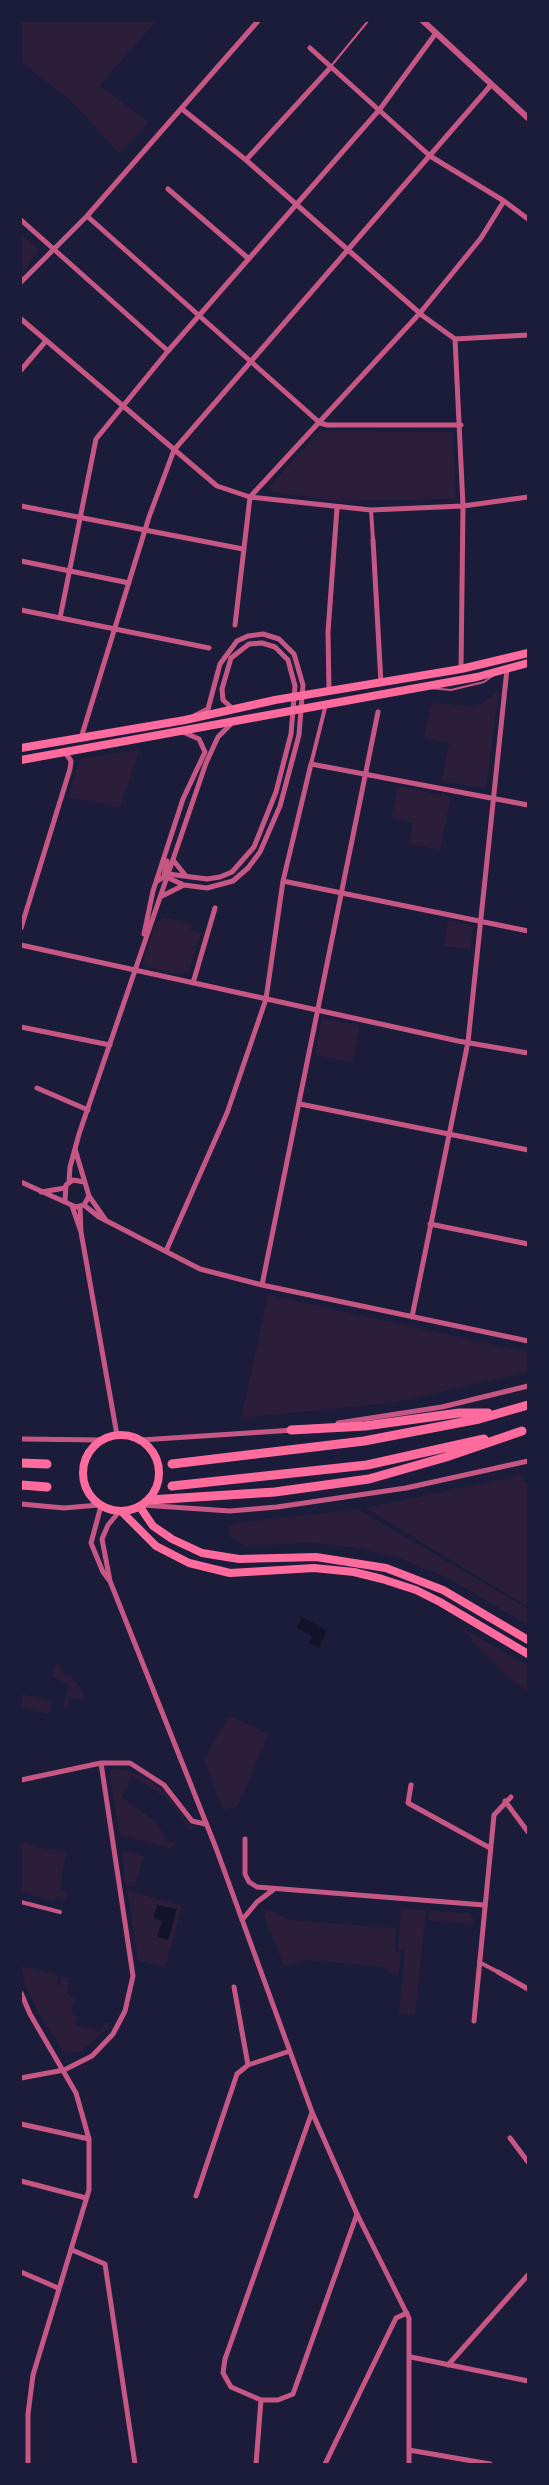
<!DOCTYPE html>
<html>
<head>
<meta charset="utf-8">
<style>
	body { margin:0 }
	#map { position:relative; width:549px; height:2485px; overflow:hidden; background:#1b1b3a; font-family:"DM Sans",sans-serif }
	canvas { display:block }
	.frame { position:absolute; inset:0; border:22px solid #1b1b3a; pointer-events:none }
</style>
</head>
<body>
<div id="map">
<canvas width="549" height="2485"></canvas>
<div class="frame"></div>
</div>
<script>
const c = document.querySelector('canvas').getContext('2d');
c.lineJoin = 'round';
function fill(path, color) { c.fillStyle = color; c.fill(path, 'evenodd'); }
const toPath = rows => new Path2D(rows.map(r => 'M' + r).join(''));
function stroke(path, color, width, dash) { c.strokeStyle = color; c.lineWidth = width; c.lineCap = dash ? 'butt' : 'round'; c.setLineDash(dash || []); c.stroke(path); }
fill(toPath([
	[21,21,156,21,100,85,149,123,119,153,72,102,21,62],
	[21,234,39,250,21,275],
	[320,431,453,432,456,499,338,501,273,492,269,487],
	[499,690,486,789,442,781,449,743,424,738,432,702,471,707,484,702],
	[139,750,120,807,68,797,80,759],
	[398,786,451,797,440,850,409,844,413,823,391,818],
	[163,917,192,924,191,931,201,933,189,972,176,974,142,965,156,923],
	[448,921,473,926,470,950,444,946],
	[322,1018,360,1026,352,1062,314,1055],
	[268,1295,528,1352,528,1372,393,1403,241,1418],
	[522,1475,523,1482,528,1484,528,1607,365,1508],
	[358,1509,528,1609,528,1625,448,1578,399,1558,355,1548,311,1543,244,1546,230,1537,228,1532,230,1526,236,1523],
	[461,1627,528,1666,528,1691,515,1683,474,1643],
	[55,1664,60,1665,66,1677,70,1675,85,1694,83,1700,70,1697,67,1708,63,1707,69,1684,52,1677],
	[21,1694,52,1701,49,1714,21,1707],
	[229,1716,269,1734,237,1807,223,1810,204,1760],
	[115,1769,127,1770,151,1781,167,1794,193,1830,190,1831,181,1816,166,1798,132,1776,122,1797,156,1822,168,1842,176,1842,171,1848,120,1835,109,1771],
	[24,1842,35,1847,66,1852,60,1890,67,1892,65,1899,56,1897,54,1901,21,1892,21,1844],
	[121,1851,144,1856,135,1887,126,1885],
	[127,1890,182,1906,165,1968,138,1960],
	[401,1909,426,1910,415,2016,399,2013,405,1949,398,1949],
	[268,1910,291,1920,395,1928,395,1951,401,1952,399,1974,389,1974,385,1967,308,1960,284,1966,264,1916],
	[430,1911,469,1913,473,1918,473,1924,429,1920],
	[21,1966,58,1975,56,1984,60,1985,62,1976,70,1978,67,1992,70,1997,75,1999,71,2014,77,2016,75,2025,101,2032,105,2023,111,2023,98,2038,79,2053,63,2051,38,2012,25,1984]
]), '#2a1e3b');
fill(toPath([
	[302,1617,327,1630,319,1648,309,1643,312,1636,297,1628],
	[157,1905,177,1909,168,1940,157,1937,162,1921,153,1918]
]), '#12122b');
stroke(toPath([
	[332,65,368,21],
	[429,688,451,690,484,682,494,675]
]), '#c65784', 2);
stroke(toPath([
	[371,510,373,540],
	[311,764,326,704],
	[21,1902,60,1912],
	[479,1962,498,1972]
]), '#c65784', 4);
stroke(toPath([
	[310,48,430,156,504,201,528,219],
	[182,109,246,160,423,316,455,339,528,335],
	[246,160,330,68],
	[168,189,249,259],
	[87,216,320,423,327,425,461,425],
	[21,220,168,351],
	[21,282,87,216,258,21],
	[21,319,217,486,250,497,371,510,463,506,528,497],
	[455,339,463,506,461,669],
	[21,370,45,342],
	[21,506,243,549],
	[373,540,381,683],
	[21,561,129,583],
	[21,610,209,648],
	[60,618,96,439,168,351,380,109,436,33],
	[235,625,250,497,420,313,481,238,504,201],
	[329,691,328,632,337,508],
	[81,738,149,517,174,450,491,85],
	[173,860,186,876],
	[167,861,164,876,184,885],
	[283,881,528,931],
	[156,882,168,874,207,879,220,877,232,872,254,847,276,792,291,734,295,686,288,660,275,647,262,643,249,644,231,658,222,689,223,700,233,709],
	[162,896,184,885,207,888,233,881,248,868,260,852,280,806,299,735,303,685,294,654,279,639,263,634,248,636,237,641,220,664,208,709,194,716],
	[21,928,70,769,71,761,65,752],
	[144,934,153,891,183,799,205,752,199,739,183,732],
	[21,945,458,1041,528,1053],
	[193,983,215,908],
	[21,1027,110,1045],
	[37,1088,88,1110],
	[300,1104,528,1150],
	[75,1149,89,1196],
	[21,1182,76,1207,84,1205,89,1196],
	[69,1182,70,1167,79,1134,206,763,218,737,233,722],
	[41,1192,65,1188],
	[89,1196,105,1219],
	[65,1200,66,1185,73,1180,84,1182],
	[84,1205,99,1217,200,1269,262,1285,528,1341],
	[72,1206,81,1232],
	[80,1207,81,1232,117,1435],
	[430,1224,528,1244],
	[166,1251,227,1113,266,999,283,881,311,764,528,805],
	[262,1285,378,712],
	[412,1317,468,1042,507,669],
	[338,1423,442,1407,528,1386],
	[21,1439,101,1440],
	[141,1440,294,1430],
	[21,1504,64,1508,99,1505],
	[142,1505,230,1511,277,1507,406,1488,528,1461],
	[101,1506,91,1543,103,1572,109,1580],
	[119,1512,108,1525,102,1539,110,1581,216,1848,312,2112,357,2214,409,2318,409,2464],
	[21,1780,101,1763,130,1763,164,1785,192,1821,205,1824],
	[411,1785,408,1803,490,1848],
	[505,1801,528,1832],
	[245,1839,245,1874,249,1882,257,1887,484,1905],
	[242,1920,257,1902,273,1890],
	[498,1972,528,1989],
	[234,1987,248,2065],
	[21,1993,30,2014,76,2093,89,2139,89,2190,33,2375,28,2414,28,2464],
	[474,2021,494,1815,511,1797],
	[21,2078,64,2070,92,2056,113,2034,125,2011,133,1976,101,1763],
	[312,2112,225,2359,223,2373,231,2387,261,2400,278,2400,293,2394,357,2214],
	[21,2124,89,2139],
	[510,2138,528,2162],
	[21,2181,86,2198],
	[196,2196,237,2074,248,2065,290,2051],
	[72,2250,105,2264,135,2464],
	[21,2272,58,2288],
	[411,2357,528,2381],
	[448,2365,528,2275],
	[409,2450,490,2464],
	[256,2464,261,2400],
	[325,2464,396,2318,407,2313]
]), '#c65784', 5);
stroke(toPath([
	[423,21,528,118]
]), '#c65784', 6);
stroke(toPath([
	[21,748,185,720,275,700,461,669,528,653],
	[21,760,477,677,528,663],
	'83 1473a38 38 0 1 1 76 0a38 38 0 1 1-76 0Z',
	[140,1507,153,1526,172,1539,202,1553,239,1559,316,1557,386,1568,443,1590,528,1640],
	[122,1512,156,1546,189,1563,230,1573,314,1568,354,1572,382,1579,416,1590,440,1602,528,1654]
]), '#ff6b9d', 8);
stroke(toPath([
	[291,1430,365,1426,459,1413,488,1413],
	[21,1463,47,1464],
	[172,1464,364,1441,479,1419,528,1405],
	[21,1485,47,1487],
	[172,1486,367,1465,484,1439],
	[149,1500,275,1492,369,1479,446,1457,522,1431]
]), '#ff6b9d', 9);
</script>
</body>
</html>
